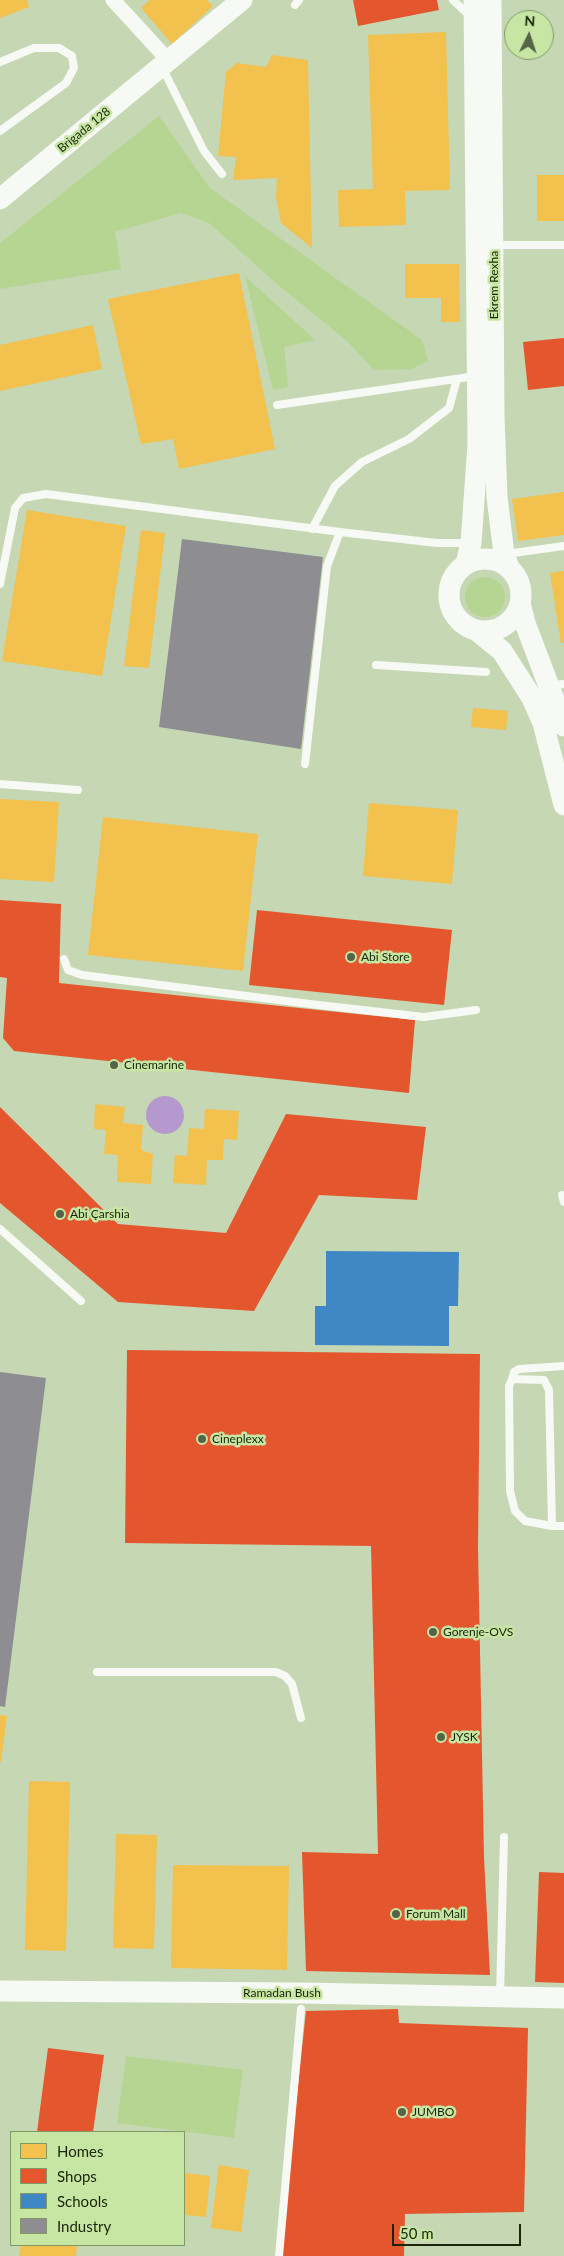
<!DOCTYPE html>
<html>
<head>
<meta charset="utf-8">
<style>
	body { margin:0 }
	#map { position:relative; width:564px; height:2256px; overflow:hidden; background:#c6d7b3; font-family:Lato,sans-serif }
	canvas { display:block }
	.legend { position:absolute; left:10px; top:2131px; width:175px; height:115px; box-sizing:border-box; background:#c7e6a4; border:1px solid #829967; margin:0; padding:6px 9px; list-style:none; font-size:15px; color:#1a250b }
	.legend li { display:flex; align-items:center; gap:10px; height:25px }
	.legend b { width:25px; border:1px solid #829967 }
	.north { position:absolute; left:504px; top:10px; width:50px; height:50px; box-sizing:border-box; background:#c7e6a4; border:1px solid #829967; border-radius:50%; rotate:4deg; font-size:14px; font-weight:700; line-height:20px; text-align:center; color:#1a250b }
	.north::after { content:''; display:block; margin:auto; width:18px; height:22px; background:#566346; clip-path:polygon(50% 0,100% 100%,50% 72%,0 100%) }
	.scale { position:absolute; left:392px; top:2224px; width:129px; height:22px; box-sizing:border-box; border:2px solid #1a250b; border-top:0; padding-left:6px; font-size:15px; line-height:18px; white-space:nowrap; color:#1a250b; -webkit-text-stroke:4px #c7e6a4; paint-order:stroke }
</style>
</head>
<body>
<div id="map">
<canvas width="564" height="2256"></canvas>
<ul class="legend">
<li><b style="height:14px;background:#f2c14e"></b>Homes</li>
<li><b style="height:14px;background:#e4572e"></b>Shops</li>
<li><b style="height:14px;background:#3f88c5"></b>Schools</li>
<li><b style="height:14px;background:#8d8d92"></b>Industry</li>
</ul>
<div class="north">N</div>
<div class="scale">50 m</div>
</div>
<script>
const c = document.querySelector('canvas').getContext('2d');
c.lineJoin = 'round';
function fill(path, color) { c.fillStyle = color; c.fill(path, 'evenodd'); }
const toPath = rows => new Path2D(rows.map(r => 'M' + r).join(''));
function stroke(path, color, width, dash) { c.strokeStyle = color; c.lineWidth = width; c.lineCap = dash ? 'butt' : 'round'; c.setLineDash(dash || []); c.stroke(path); }
function label(font, color, halo, rows, align = 'center') {
  c.font = font + ' Lato,sans-serif'; c.lineWidth = 5; c.setLineDash([]); c.textBaseline = 'middle'; c.strokeStyle = halo; c.fillStyle = color; for (const [text, x, y, turn = 0] of rows) {
    c.save(); c.translate(x, y); c.rotate((+turn || 0) * Math.PI / 180); c.textAlign = isNaN(turn) ? turn : align; if (halo) c.strokeText(text, 0, 0); c.fillText(text, 0, 0); c.restore();
  }
}
fill(toPath([
	[159,116,210,188,422,340,428,361,411,369,374,370,347,341,278,285,209,223,181,213,115,232,121,269,0,289,0,243],
	[245,276,315,340,284,347,288,387,273,390],
	'465 597a20 20 0 1 1 40 0a20 20 0 1 1-40 0Z',
	[126,2056,243,2070,234,2138,117,2123]
]), '#b7d592');
fill(toPath([
	'146 1115a19 19 0 1 1 38 0a19 19 0 1 1-38 0Z'
]), '#b598cd');
fill(toPath([
	[0,0,27,0,29,7,0,18],
	[150,0,207,0,213,6,172,44,141,8],
	[446,32,450,190,405,191,406,225,339,227,338,190,373,189,368,35],
	[272,55,308,60,312,248,281,223,276,197,277,178,233,180,236,157,218,156,226,72,237,63,266,67],
	[537,175,564,175,564,221,537,221],
	[405,264,459,264,460,322,441,322,441,298,405,298],
	[239,273,275,449,179,469,173,439,141,444,108,299],
	[93,325,102,369,0,391,0,345],
	[564,492,564,535,518,541,512,499],
	[27,510,126,526,102,676,2,661],
	[141,530,165,533,149,668,124,666],
	[564,571,564,643,561,643,550,573],
	[473,708,508,711,506,730,471,727],
	[0,799,59,802,54,882,0,879],
	[369,803,458,810,452,884,363,876],
	[103,817,258,834,243,971,88,955],
	[95,1104,125,1107,123,1123,143,1125,141,1150,153,1154,151,1184,117,1182,118,1155,104,1154,106,1130,94,1129],
	[205,1109,239,1111,237,1140,224,1139,223,1160,207,1160,206,1185,173,1183,175,1155,187,1156,189,1128,204,1129],
	[0,1715,7,1716,1,1762,0,1762],
	[29,1781,70,1782,66,1951,25,1950],
	[116,1834,157,1835,154,1949,113,1948],
	[173,1865,289,1866,287,1970,171,1968],
	[219,2165,249,2170,241,2232,211,2228],
	[184,2173,210,2176,206,2217,184,2215],
	[21,2245,77,2245,76,2256,19,2256]
]), '#f2c14e');
fill(toPath([
	[353,0,437,0,439,10,358,26],
	[564,338,564,386,528,390,523,342],
	[0,900,61,904,59,983,415,1020,409,1093,14,1051,3,1038,7,978,0,977],
	[257,910,452,930,444,1005,249,985],
	[0,1107,118,1224,226,1233,286,1114,426,1127,417,1200,319,1195,254,1311,118,1302,0,1203],
	[127,1350,480,1354,478,1547,484,1857,490,1975,306,1971,302,1852,378,1854,371,1546,125,1543],
	[539,1872,564,1873,564,1983,535,1982],
	[398,2009,399,2023,528,2028,524,2212,405,2214,404,2256,280,2256,306,2011],
	[48,2048,104,2055,93,2132,37,2132]
]), '#e4572e');
fill(toPath([
	[326,1251,459,1252,458,1306,449,1306,449,1346,315,1345,315,1306,326,1306]
]), '#3f88c5');
fill(toPath([
	[182,539,323,557,301,749,159,727],
	[0,1372,46,1378,5,1707,0,1706]
]), '#8d8d92');
stroke(toPath([
	[453,0,470,16],
	[295,5,299,0],
	[0,62,34,48,59,48,72,56,74,68,66,83,0,131],
	[163,69,204,151,222,174],
	[494,245,564,245],
	[277,405,476,376],
	[312,529,335,486,362,462,409,439,449,408,457,379],
	[506,554,564,546],
	[0,584,15,508,23,498,46,494,340,532,437,543,469,543],
	[376,665,486,672],
	[551,685,564,684],
	[305,764,327,566,340,532],
	[0,784,78,790],
	[64,959,68,970,82,975,310,1004,424,1017,476,1010],
	[562,1195,564,1202],
	[0,1229,81,1301],
	[512,1379,544,1380,549,1390,552,1526,525,1521,515,1511,510,1491,509,1386,512,1379],
	[512,1379,514,1372,519,1369,564,1366],
	[552,1526,564,1526],
	[97,1672,276,1672,285,1676,292,1684,301,1718],
	[500,1995,504,1837],
	[279,2256,301,2009]
]), '#f6f9f4', 8);
stroke(toPath([
	[113,0,169,61]
]), '#f6f9f4', 15);
stroke(toPath([
	[491,0,494,416,497,497,504,554,509,568],
	[0,199,242,0],
	'449 595a36 36 0 1 1 72 0a36 36 0 1 1-72 0Z',
	[466,564,471,543,478,444,474,0],
	[520,603,525,623,564,726],
	[476,630,502,651,532,698,543,723,564,805],
	[0,1991,302,1993,564,1998]
]), '#f6f9f4', 21);
for (const [x, y, r, color] of [
	[351,957,5,"#566346"],
	[114,1065,5,"#566346"],
	[60,1214,5,"#566346"],
	[202,1439,5,"#566346"],
	[433,1632,5,"#566346"],
	[441,1737,5,"#566346"],
	[396,1914,5,"#566346"],
	[402,2112,5,"#566346"]
]) { const dot = new Path2D(); dot.arc(x, y, r, 0, 2 * Math.PI); c.fillStyle = color; c.fill(dot); stroke(dot, '#c7e6a4', 2); }
label('12px', '#1a250b', '#c7e6a4', [
	["Brigada 128",84,130,-39],
	["Ekrem Rexha",494,285,-90],
	["Ramadan Bush",282,1993]
]);
label('12px', '#1a250b', '#c7e6a4', [
	["Abi Store",361,957],
	["Cinemarine",124,1065],
	["Abi Çarshia",70,1214],
	["Cineplexx",212,1439],
	["Gorenje-OVS",443,1632],
	["JYSK",451,1737],
	["Forum Mall",406,1914],
	["JUMBO",412,2112]
], 'left');
</script>
</body>
</html>
